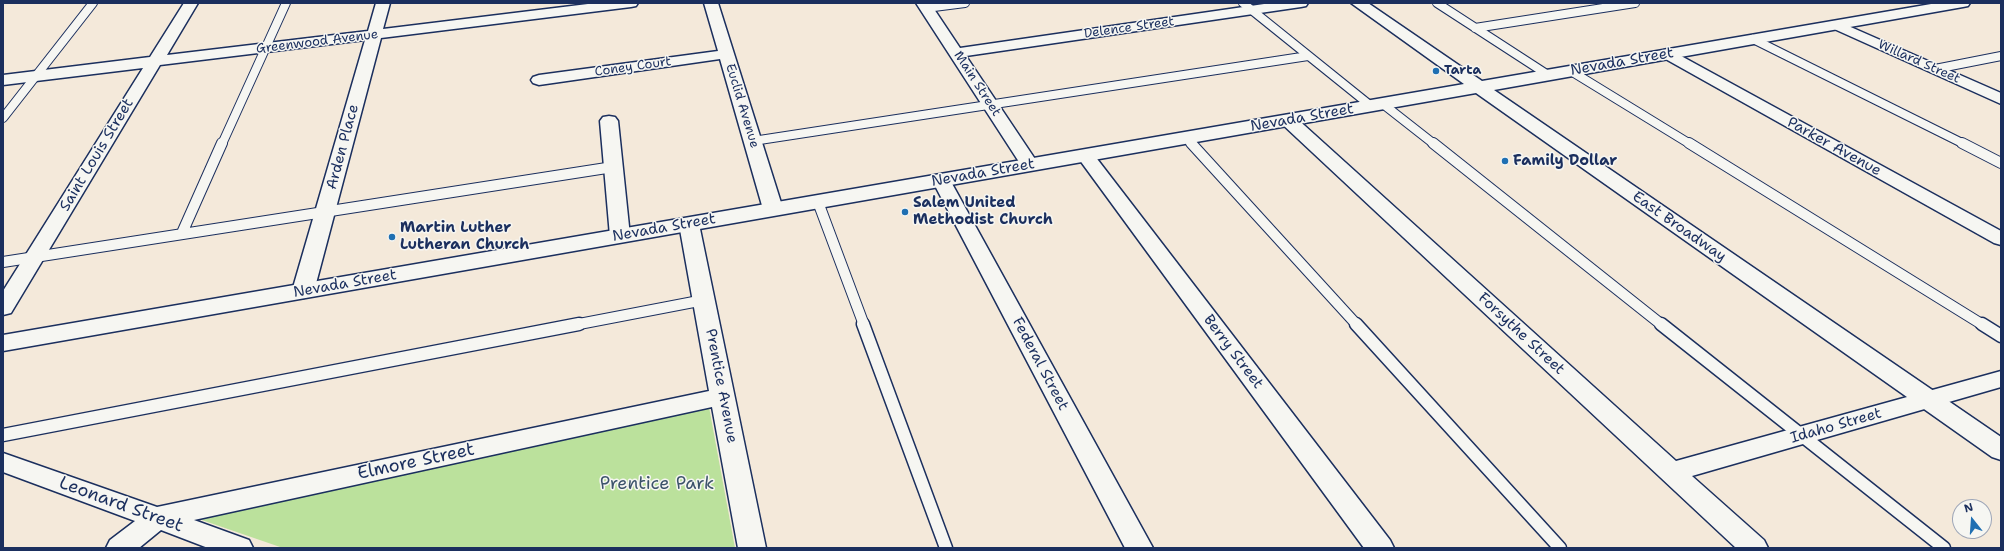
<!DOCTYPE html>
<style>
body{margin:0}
#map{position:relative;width:2004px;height:551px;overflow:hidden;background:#f4e9da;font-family:"Shantell Sans",sans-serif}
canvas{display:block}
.frame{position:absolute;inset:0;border:4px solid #1b2f5e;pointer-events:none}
.north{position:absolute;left:1952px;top:499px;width:40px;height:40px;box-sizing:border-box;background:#f6f6f2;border:1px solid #9ea6b7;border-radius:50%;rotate:343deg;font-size:11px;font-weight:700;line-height:16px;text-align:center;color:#1b2f5e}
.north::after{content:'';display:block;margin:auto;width:14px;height:18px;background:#1f6fb2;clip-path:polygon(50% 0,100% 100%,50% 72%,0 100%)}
</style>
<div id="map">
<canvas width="2004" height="551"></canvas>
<div class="frame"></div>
<div class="north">N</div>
</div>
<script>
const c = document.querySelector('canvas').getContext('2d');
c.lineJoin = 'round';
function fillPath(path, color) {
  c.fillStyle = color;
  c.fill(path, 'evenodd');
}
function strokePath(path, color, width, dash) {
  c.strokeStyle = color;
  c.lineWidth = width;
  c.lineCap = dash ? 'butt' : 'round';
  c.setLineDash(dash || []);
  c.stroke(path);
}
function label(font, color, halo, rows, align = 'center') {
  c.font = font + ' "Shantell Sans",sans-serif';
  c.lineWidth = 3;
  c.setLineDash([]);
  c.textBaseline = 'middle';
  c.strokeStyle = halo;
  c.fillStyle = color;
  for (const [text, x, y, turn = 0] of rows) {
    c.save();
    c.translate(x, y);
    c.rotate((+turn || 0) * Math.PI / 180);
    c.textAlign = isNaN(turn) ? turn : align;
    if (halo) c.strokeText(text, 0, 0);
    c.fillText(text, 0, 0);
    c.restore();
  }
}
fillPath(new Path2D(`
 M 709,407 L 735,548 L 283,548 L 196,518 Z`), '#bbe19c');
const serviceFar2 = new Path2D(`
 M 1243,3 L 1371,106
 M 1437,3 L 1548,75
 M 926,8 L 965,3
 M 1475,28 L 1635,3
 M 1753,39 L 1964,144
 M 1935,69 L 2001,56
 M 1571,71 L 1690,144
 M 1383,104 L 1434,144
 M 3,118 L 93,3
 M 1186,138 L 1192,144
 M 753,141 L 1308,56
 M 222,144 L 286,3`);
const serviceFar1 = new Path2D(`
 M 1191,143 L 1357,325
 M 1433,143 L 1662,325
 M 1689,143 L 1983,325
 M 1962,143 L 2001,163
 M 818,202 L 864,325
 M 182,233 L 222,143
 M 3,262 L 613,167
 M 574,325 L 704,300`);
const service = new Path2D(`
 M 863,324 L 946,548
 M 1356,324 L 1560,548
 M 1661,324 L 1944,548
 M 1982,324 L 2001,336
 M 3,435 L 579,324`);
const minor = new Path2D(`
 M 184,3 L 198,3 L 167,55 L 368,31 L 376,3 L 390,3 L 383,29 L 596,3 L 638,3 L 636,6 L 631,7 L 381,38 L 314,291 L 311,296 L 303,298 L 295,296 L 292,291 L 365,40 L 160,65 L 14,308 L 11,313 L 3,315 L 3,291 L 143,68 L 3,85 L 3,75 L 150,57 Z
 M 704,3 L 718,3 L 783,209 L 780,213 L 773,215 L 766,213 L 763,209 L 720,59 L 539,85 L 533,83 L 531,80 L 533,77 L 539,75 L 718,51 Z
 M 916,3 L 930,3 L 960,48 L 1271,3 L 1308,3 L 1306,6 L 1301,7 L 966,56 L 1039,165 L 1036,169 L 1030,170 L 1024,169 L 1021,165 Z
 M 1837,21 L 2001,93 L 2001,104 L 1832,28 L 1830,25 L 1832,22 Z
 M 1667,49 L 1672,51 L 2001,231 L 2001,245 L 1994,243 L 1662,57 L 1659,54 L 1662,51 Z
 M 1288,115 L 1294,116 L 1676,461 L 2001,371 L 2001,387 L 1692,476 L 1764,540 L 1768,548 L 1736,548 L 1282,124 L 1279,120 L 1282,116 Z
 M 609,116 L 615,117 L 618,121 L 630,236 L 627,240 L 620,242 L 613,240 L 610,236 L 600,121 L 603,117 Z
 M 1085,150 L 1091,151 L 1390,540 L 1394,548 L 1364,548 L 1079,159 L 1076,155 L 1079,151 Z
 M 941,174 L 948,176 L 950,180 L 1153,548 L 1125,548 L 932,180 L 934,176 Z
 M 689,218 L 696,220 L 699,224 L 766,548 L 738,548 L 712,407 L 194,520 L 249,540 L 253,548 L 208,548 L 161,530 L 139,548 L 106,548 L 110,540 L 135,521 L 3,472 L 3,453 L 157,507 L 709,391 L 679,224 L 682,220 Z`);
const tertiary = new Path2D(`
 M 1351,3 L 1368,3 L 1482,81 L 1937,3 L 1970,3 L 1968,6 L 1963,7 L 1494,90 L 2001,437 L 2001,460 L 1992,457 L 1476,93 L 3,351 L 3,335 L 1464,84 Z`);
strokePath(serviceFar2, '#1b2f5e', 10);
strokePath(serviceFar1, '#1b2f5e', 12);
strokePath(service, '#1b2f5e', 15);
strokePath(minor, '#1b2f5e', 3);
strokePath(tertiary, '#1b2f5e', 3);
strokePath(serviceFar2, '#f6f6f2', 8);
strokePath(serviceFar1, '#f6f6f2', 10);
strokePath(service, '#f6f6f2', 12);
fillPath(minor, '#f6f6f2');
fillPath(tertiary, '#f6f6f2');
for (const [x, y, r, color] of [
 [1436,71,4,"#1f6fb2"],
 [1505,161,4,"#1f6fb2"],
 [905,212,4,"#1f6fb2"],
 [392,237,4,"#1f6fb2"]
]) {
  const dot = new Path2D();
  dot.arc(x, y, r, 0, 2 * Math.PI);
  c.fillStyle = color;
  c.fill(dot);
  strokePath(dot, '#f6f6f2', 1.5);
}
label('13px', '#1b2f5e', '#f6f6f2', [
 ["Delence Street",1129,28,-8],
 ["Greenwood Avenue",317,42,-7],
 ["Willard Street",1919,62,24],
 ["Coney Court",633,67,-8],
 ["Main Street",977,84,57],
 ["Euclid Avenue",742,106,73]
]);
label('bold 13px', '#1b2f5e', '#f6f6f2', [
 ["Tarta",1444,71]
], 'left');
label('15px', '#1b2f5e', '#f6f6f2', [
 ["Nevada Street",1622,62,-10],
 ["Nevada Street",1302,118,-10],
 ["Arden Place",343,147,-75],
 ["Parker Avenue",1834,147,29],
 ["Saint Louis Street",97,155,-59],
 ["Nevada Street",983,173,-10],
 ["East Broadway",1679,227,35],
 ["Nevada Street",664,228,-10],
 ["Nevada Street",345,284,-10],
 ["Forsythe Street",1521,334,43],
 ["Berry Street",1233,352,53],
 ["Federal Street",1040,364,62],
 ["Prentice Avenue",721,386,79],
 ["Idaho Street",1836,426,-16]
]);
label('bold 15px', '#1b2f5e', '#f6f6f2', [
 ["Family Dollar",1513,161],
 ["Salem United",913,203],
 ["Methodist Church",913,220],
 ["Martin Luther",400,228],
 ["Lutheran Church",400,245]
], 'left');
label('18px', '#1b2f5e', '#f6f6f2', [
 ["Elmore Street",416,462,-12],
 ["Leonard Street",121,505,20]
]);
label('18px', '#3b536a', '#f6f6f2', [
 ["Prentice Park",657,484]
]);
</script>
